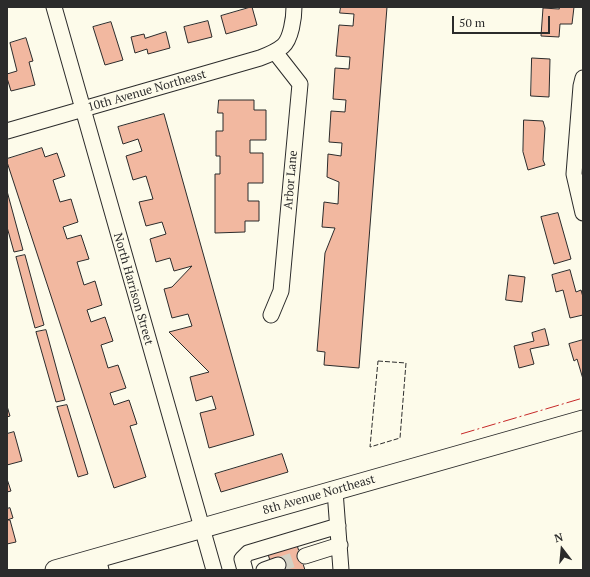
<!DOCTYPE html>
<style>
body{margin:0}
#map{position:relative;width:590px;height:577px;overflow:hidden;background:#fdfbea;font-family:"PT Serif",serif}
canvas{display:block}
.frame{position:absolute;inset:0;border:8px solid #2b2b2b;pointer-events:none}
.north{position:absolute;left:542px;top:529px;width:40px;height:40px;-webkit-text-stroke:3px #fdfbea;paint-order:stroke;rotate:344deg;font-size:11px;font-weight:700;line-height:16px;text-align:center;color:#2b2b2b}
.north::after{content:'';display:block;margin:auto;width:14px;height:18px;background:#2b2b2b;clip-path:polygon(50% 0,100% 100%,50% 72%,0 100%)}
.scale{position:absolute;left:452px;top:16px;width:98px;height:18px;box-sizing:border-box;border:2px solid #2b2b2b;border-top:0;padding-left:5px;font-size:12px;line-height:14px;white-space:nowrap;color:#2b2b2b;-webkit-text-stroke:3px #fdfbea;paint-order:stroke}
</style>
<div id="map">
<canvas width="590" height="577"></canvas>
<div class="frame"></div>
<div class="north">N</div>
<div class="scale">50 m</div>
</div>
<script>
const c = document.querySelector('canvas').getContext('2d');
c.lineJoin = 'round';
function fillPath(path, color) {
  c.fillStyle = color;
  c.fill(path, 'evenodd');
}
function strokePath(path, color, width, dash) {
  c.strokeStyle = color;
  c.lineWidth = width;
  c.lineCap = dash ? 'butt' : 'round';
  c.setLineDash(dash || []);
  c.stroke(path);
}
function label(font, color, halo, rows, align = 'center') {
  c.font = font + ' "PT Serif",serif';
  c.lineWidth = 3;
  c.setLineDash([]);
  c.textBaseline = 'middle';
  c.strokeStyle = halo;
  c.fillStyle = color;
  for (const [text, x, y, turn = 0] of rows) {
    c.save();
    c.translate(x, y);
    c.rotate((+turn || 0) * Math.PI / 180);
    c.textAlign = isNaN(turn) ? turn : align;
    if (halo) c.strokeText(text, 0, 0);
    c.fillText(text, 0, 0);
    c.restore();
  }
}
const building = new Path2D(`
 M 252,7 L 257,25 L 226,34 L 221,16 Z
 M 341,7 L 387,7 L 359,368 L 324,365 L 325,352 L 317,351 L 325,253 L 335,228 L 322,227 L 324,202 L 338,204 L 339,182 L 327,177 L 328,154 L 341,156 L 342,143 L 329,142 L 331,111 L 345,112 L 346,100 L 333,99 L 335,68 L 349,69 L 350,57 L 336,56 L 339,25 L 353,26 L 354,14 L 340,13 Z
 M 559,7 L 574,7 L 572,24 L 560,24 L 559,37 L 541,36 L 543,8 L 559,9 Z
 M 208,21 L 212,37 L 188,43 L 184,27 Z
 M 111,22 L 123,60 L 105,65 L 93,27 Z
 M 166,32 L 170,48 L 148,54 L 147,49 L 135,53 L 131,37 L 144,34 L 145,38 Z
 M 26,38 L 33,61 L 29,62 L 35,85 L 11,91 L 7,78 L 7,74 L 17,71 L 10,43 Z
 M 532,58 L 550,59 L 549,97 L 531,96 Z
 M 219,100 L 254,100 L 254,110 L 266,110 L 266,140 L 250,140 L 250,153 L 263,153 L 263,183 L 248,183 L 248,201 L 259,201 L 259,221 L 245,221 L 245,232 L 215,233 L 215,174 L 220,174 L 220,156 L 216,156 L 216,131 L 223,131 L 223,113 L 218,113 Z
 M 164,114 L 254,435 L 209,448 L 200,413 L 216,409 L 212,396 L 196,401 L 190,377 L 209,372 L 169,332 L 192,326 L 188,314 L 172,318 L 164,289 L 172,287 L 192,266 L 174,271 L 170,258 L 156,262 L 150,239 L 166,234 L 162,222 L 146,226 L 139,202 L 153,199 L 146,176 L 133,180 L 126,156 L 142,151 L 138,139 L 123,144 L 118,127 Z
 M 524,120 L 543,121 L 545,128 L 543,160 L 545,165 L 528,170 L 523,152 Z
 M 42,148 L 45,157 L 57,153 L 65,176 L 53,180 L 60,202 L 71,199 L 78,222 L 63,227 L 67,239 L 81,235 L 89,259 L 77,262 L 84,285 L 95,281 L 102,305 L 87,310 L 91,322 L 105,317 L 113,341 L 101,345 L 108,368 L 118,365 L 126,388 L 110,393 L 114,405 L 129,400 L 137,424 L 130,426 L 146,477 L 114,488 L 7,162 L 7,159 Z
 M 7,191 L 23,250 L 14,252 L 7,227 Z
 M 558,213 L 571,259 L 554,264 L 541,217 Z
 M 25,255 L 44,325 L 35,328 L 16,257 Z
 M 570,270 L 576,292 L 581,290 L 583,297 L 583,315 L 570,318 L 563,290 L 556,292 L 552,275 Z
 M 509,275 L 525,277 L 522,302 L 506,300 Z
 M 545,329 L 549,345 L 530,349 L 534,364 L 519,368 L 514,346 L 534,341 L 532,333 Z
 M 46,330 L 65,400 L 56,402 L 36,332 Z
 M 583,340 L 583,379 L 577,359 L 574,361 L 569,344 Z
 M 67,405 L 88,474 L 78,477 L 57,407 Z
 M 7,406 L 10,416 L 7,417 Z
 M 14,432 L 22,461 L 7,465 L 7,434 Z
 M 282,454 L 288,472 L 221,492 L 215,474 Z
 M 7,479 L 11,491 L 7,492 Z
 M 10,508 L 13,518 L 7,520 L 7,509 Z
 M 7,520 L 10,520 L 16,542 L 7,544 Z
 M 296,542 L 305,570 L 273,570 L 267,551 Z`);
fillPath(building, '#f2b8a0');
strokePath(building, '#2b2b2b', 1);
strokePath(new Path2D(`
 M 278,565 L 305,556`), '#d3d1c4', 15, [15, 8]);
const minor = new Path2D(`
 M 54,7 L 214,570
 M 583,78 L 581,86 L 574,174 L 583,213
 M 7,131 L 260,58 C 268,55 276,52 283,46 C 291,39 294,18 294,7
 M 271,315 L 281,291 L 300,84 L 275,52
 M 335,491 L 341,570
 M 305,556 L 340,545
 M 98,558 L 101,570
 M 245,570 L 242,559 L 248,553 L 338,526
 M 264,570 L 278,565`);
const major = new Path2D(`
 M 55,570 L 583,420`);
strokePath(minor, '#2b2b2b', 17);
strokePath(major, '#2b2b2b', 21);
strokePath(minor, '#fdfbea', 15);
strokePath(major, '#fdfbea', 19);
strokePath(new Path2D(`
 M 378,361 L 406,363 L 400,438 L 370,447 Z`), '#2b2b2b', 1, [5, 2]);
strokePath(new Path2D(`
 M 461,434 L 583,398`), '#c62828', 1, [14, 3, 2, 3]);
label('12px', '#2b2b2b', '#fdfbea', [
 ["10th Avenue Northeast",147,91,-16],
 ["Arbor Lane",291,180,-85],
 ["North Harrison Street",133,289,74],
 ["8th Avenue Northeast",319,495,-16]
]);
</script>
